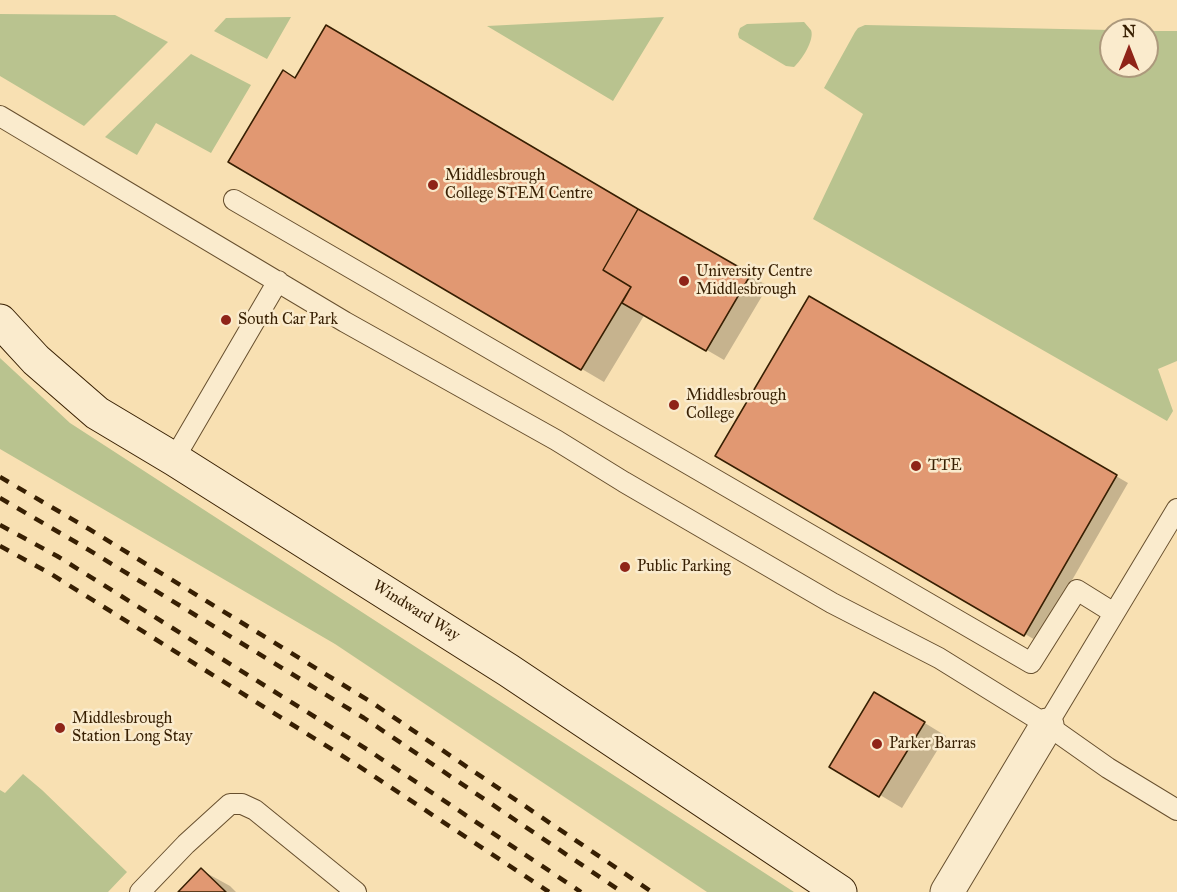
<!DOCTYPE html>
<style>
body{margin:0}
#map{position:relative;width:1177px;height:892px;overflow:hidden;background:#f8e0b2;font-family:"IM FELL Great Primer",serif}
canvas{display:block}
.north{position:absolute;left:1099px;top:18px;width:60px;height:60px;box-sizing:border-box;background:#faebcd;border:2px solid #ac997c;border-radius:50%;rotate:0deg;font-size:16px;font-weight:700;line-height:24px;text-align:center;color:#371f02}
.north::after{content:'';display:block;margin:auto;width:21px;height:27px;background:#8f2418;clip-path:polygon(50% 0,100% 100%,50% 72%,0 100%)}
</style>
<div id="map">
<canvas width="1177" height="892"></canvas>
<div class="north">N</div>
</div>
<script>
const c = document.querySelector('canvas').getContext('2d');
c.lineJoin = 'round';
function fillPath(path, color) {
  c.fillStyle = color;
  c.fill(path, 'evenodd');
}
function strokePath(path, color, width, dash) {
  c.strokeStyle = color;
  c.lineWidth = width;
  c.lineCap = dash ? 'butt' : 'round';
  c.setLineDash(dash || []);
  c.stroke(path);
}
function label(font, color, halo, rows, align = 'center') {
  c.font = font + ' "IM FELL Great Primer",serif';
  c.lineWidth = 5;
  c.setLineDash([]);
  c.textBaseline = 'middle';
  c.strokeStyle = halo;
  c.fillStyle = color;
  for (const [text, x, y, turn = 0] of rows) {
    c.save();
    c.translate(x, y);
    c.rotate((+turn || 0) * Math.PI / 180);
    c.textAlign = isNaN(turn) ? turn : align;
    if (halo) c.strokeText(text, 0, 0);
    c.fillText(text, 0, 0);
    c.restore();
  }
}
fillPath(new Path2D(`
 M 0,14 L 115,15 L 168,42 L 84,126 L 0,76 Z
 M 291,17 L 267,59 L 214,31 L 226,18 Z
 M 664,17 L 613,101 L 487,26 Z
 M 804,22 C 805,23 810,29 811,30 C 815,40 801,61 794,67 L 786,66 L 739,38 L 738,34 L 740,28 L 747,24 Z
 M 865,25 L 1111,30 L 1111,66 L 1147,66 L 1147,31 L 1177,31 L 1177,361 L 1158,369 L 1173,411 L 1167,421 L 813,219 L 863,114 L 824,88 L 855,32 L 858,28 Z
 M 191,54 L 251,85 L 211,153 L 156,123 L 137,155 L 105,137 Z
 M 0,358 L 70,423 L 794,892 L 707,892 L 335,644 L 0,449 Z
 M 23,774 L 42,790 L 127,872 L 108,892 L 0,892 L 0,790 L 5,793 Z`), '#b9c38f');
fillPath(new Path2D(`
 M 327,27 L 768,286 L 724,360 L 645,314 L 604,382 L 230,162 L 296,80 Z
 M 809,298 L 1128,483 L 1037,641 L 717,455 Z
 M 897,706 L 946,736 L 902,808 L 831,766 Z
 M 201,870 L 230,886 L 236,892 L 180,892 Z`), '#0003');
const building = new Path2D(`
 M 326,25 L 638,209 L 603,270 L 631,287 L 581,370 L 228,162 L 283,70 L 295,78 Z
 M 638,209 L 751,274 L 706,351 L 622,303 L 631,287 L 603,270 Z
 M 809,296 L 1117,475 L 1024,636 L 715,456 Z
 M 874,692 L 925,722 L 879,797 L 829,767 Z
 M 201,868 L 226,892 L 178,892 Z`);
fillPath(building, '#e19872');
strokePath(building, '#371f02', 1.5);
const lane = new Path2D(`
 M 0,116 L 345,322 L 556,440 L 624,482 L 832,603 L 939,658 L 1047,725 L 1108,768 L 1177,810
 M 234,200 L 1031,663 L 1077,590 L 1114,613
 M 174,459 L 278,281
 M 1047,725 L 1177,509
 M 140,892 L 186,844 L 230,804 L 242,804 L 255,810 L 356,892`);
const street = new Path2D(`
 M 947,892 L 1047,725`);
const secondary = new Path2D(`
 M 0,321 L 36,360 L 97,413 L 174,459 L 508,670 L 840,892`);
strokePath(lane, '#674f2e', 22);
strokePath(street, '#674f2e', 35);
strokePath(secondary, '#371f02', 35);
strokePath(lane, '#faebcd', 20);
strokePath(street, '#faebcd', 33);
strokePath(secondary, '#faebcd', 33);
strokePath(new Path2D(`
 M 0,477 L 89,529 L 371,702 L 652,892
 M 0,498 L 79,544 L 364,718 L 622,892
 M 0,525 L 57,556 L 368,750 L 581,892
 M 0,546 L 51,574 L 357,765 L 549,892`), '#371f02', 4.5, [10, 10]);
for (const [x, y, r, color] of [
 [433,185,6,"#8f2418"],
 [684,281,6,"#8f2418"],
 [226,320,6,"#8f2418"],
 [674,405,6,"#8f2418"],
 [916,466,6,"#8f2418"],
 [625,567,6,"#8f2418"],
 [60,728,6,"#8f2418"],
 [877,744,6,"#8f2418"]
]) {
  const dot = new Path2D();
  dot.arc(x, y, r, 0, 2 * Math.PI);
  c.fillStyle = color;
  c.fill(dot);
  strokePath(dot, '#faebcd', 2);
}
label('16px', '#371f02', '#faebcd', [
 ["Middlesbrough",445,176],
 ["College STEM Centre",445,194],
 ["University Centre",696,272],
 ["Middlesbrough",696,290],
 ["South Car Park",238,320],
 ["Middlesbrough",686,396],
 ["College",686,414],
 ["TTE",928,466],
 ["Public Parking",637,567],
 ["Middlesbrough",72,719],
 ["Station Long Stay",72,737],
 ["Parker Barras",889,744]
], 'left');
label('16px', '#371f02', '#faebcd', [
 ["Windward Way",416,611,32]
]);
</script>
